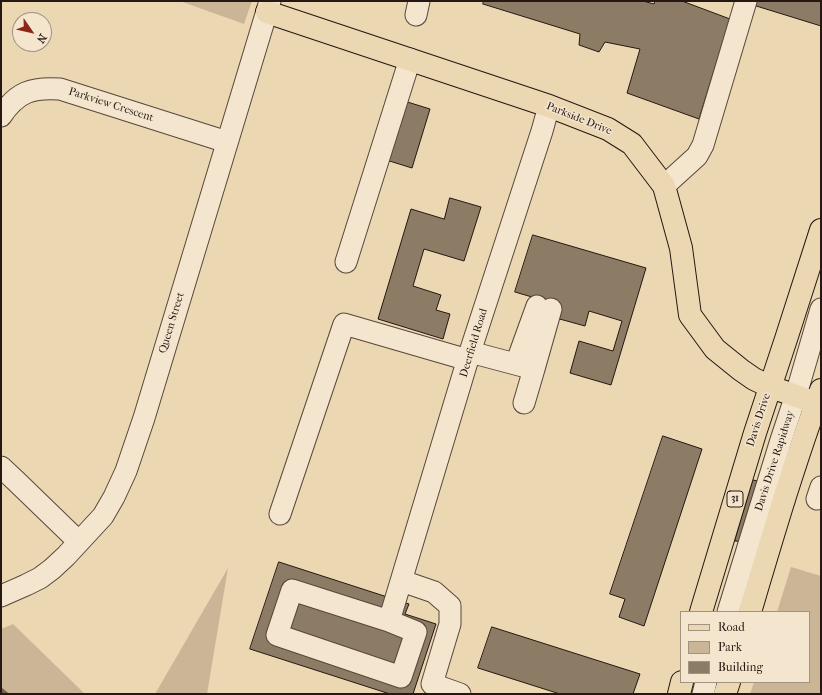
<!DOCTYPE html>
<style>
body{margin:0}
#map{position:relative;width:822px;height:695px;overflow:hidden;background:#ecd7b3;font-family:"IM FELL French Canon",serif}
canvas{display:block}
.frame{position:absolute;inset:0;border:2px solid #251711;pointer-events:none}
.legend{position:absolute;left:680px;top:611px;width:130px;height:72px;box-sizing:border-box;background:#f3e5ce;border:1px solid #a19382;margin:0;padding:5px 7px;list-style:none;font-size:12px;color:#251711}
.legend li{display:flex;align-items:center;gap:8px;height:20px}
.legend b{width:20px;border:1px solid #a19382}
.north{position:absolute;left:12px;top:12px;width:40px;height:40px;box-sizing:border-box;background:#f3e5ce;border:1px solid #a19382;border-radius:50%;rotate:124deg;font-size:11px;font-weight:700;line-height:16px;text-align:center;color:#251711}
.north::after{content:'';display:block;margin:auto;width:14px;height:18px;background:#8f2418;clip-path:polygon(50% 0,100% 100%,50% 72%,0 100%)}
</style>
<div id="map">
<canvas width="822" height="695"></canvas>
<div class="frame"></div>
<ul class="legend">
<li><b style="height:5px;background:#ecd7b3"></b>Road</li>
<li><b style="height:11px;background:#cab697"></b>Park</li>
<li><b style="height:11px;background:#8c7b65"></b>Building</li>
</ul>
<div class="north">N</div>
</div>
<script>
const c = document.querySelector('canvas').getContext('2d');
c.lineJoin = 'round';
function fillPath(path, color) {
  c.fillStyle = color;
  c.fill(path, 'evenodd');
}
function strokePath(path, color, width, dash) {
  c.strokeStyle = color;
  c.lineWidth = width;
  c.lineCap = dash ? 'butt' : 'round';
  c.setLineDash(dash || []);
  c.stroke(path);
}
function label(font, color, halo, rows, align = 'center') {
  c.font = font + ' "IM FELL French Canon",serif';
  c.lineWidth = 3;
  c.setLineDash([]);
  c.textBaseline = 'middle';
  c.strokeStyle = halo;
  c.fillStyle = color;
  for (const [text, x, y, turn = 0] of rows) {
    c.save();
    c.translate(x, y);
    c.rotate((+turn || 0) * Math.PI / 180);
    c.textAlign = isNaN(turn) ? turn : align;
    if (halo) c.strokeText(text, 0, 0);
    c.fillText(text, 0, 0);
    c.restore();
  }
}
fillPath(new Path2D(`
 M 180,1 L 252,1 L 244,24 Z
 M 791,567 L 821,576 L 821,694 L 750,694 L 754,682 L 809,682 L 809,612 L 777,612 Z
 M 228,568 L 207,694 L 155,694 Z
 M 13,624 L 85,694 L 1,694 L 1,629 Z`), '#cab697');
strokePath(new Path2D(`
 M 1,690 L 6,694`), '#746351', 4.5);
const building = new Path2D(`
 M 484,1 L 643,1 L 654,4 L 655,1 L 682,1 L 730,19 L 699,119 L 627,93 L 640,49 L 605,42 L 599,52 L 579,45 L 580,34 L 483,4 Z
 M 754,1 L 821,1 L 821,26 L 753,5 Z
 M 401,100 L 430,109 L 412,168 L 383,159 Z
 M 450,198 L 481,207 L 464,261 L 424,249 L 413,286 L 441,295 L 436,310 L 450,314 L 443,339 L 378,319 L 411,209 L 444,219 Z
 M 533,235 L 646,268 L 611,385 L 570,373 L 579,341 L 613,351 L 622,321 L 589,311 L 585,326 L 556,318 L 559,305 L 515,292 Z
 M 663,436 L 702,449 L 644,626 L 619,617 L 625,599 L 610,594 Z
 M 753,480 L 763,482 L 746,542 L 735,541 Z
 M 279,562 L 409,604 L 405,614 L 436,624 L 413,694 L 390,694 L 250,649 Z
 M 492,627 L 640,674 L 633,694 L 560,694 L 478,668 Z`);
fillPath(building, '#8c7b65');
strokePath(building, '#251711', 1);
const minor = new Path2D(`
 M 416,15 L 419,1
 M 1,116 C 17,92 32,87 60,89 L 227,142
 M 664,186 L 697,156 L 703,145 L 746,1
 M 346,262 L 410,59
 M 470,352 L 534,369 L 524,403
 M 516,364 L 537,306
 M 534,369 L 551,309
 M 1,467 L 16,481 L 79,542
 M 817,499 L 821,487
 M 280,514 L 344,324 L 468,360
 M 402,581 L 434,592 L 450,606 L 450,624 L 432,684 L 460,694
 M 292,590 L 389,621 L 416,632 L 401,677 L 277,635 Z
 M 1,596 L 26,585 L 40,578 L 52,569 L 66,556 L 103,516 L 114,497 L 126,471 L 144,418 L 270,1
 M 728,612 L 781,440 L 796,395 L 821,309
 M 389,621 L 470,352 L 542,131 L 549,106
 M 703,694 L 706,682`);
const major = new Path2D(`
 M 267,12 L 549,106 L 608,129 L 632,144 L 664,186 L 681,248 L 690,315 L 715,349 L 741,370 L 754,379 L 771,387 L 816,403
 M 701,612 L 755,433 L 787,336 L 821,230
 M 750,612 C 772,538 794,463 821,390
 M 679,694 L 682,682
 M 725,694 L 729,682`);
strokePath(minor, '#57473a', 23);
strokePath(major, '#251711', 24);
strokePath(minor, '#f3e5ce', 21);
strokePath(major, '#ecd7b3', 22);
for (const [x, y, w] of [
 [735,499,16]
]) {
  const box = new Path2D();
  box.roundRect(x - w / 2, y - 8, w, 16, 3);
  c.fillStyle = '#f3e5ce';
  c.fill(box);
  strokePath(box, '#251711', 1);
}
label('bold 10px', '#251711', null, [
 ["31",735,499]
]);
label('11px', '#251711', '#f3e5ce', [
 ["Parkview Crescent",111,105,18],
 ["Parkside Drive",579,119,22],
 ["Queen Street",172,323,-73],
 ["Deerfield Road",474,343,-73],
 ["Davis Drive",759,420,-72],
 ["Davis Drive Rapidway",775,461,-72]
]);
</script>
